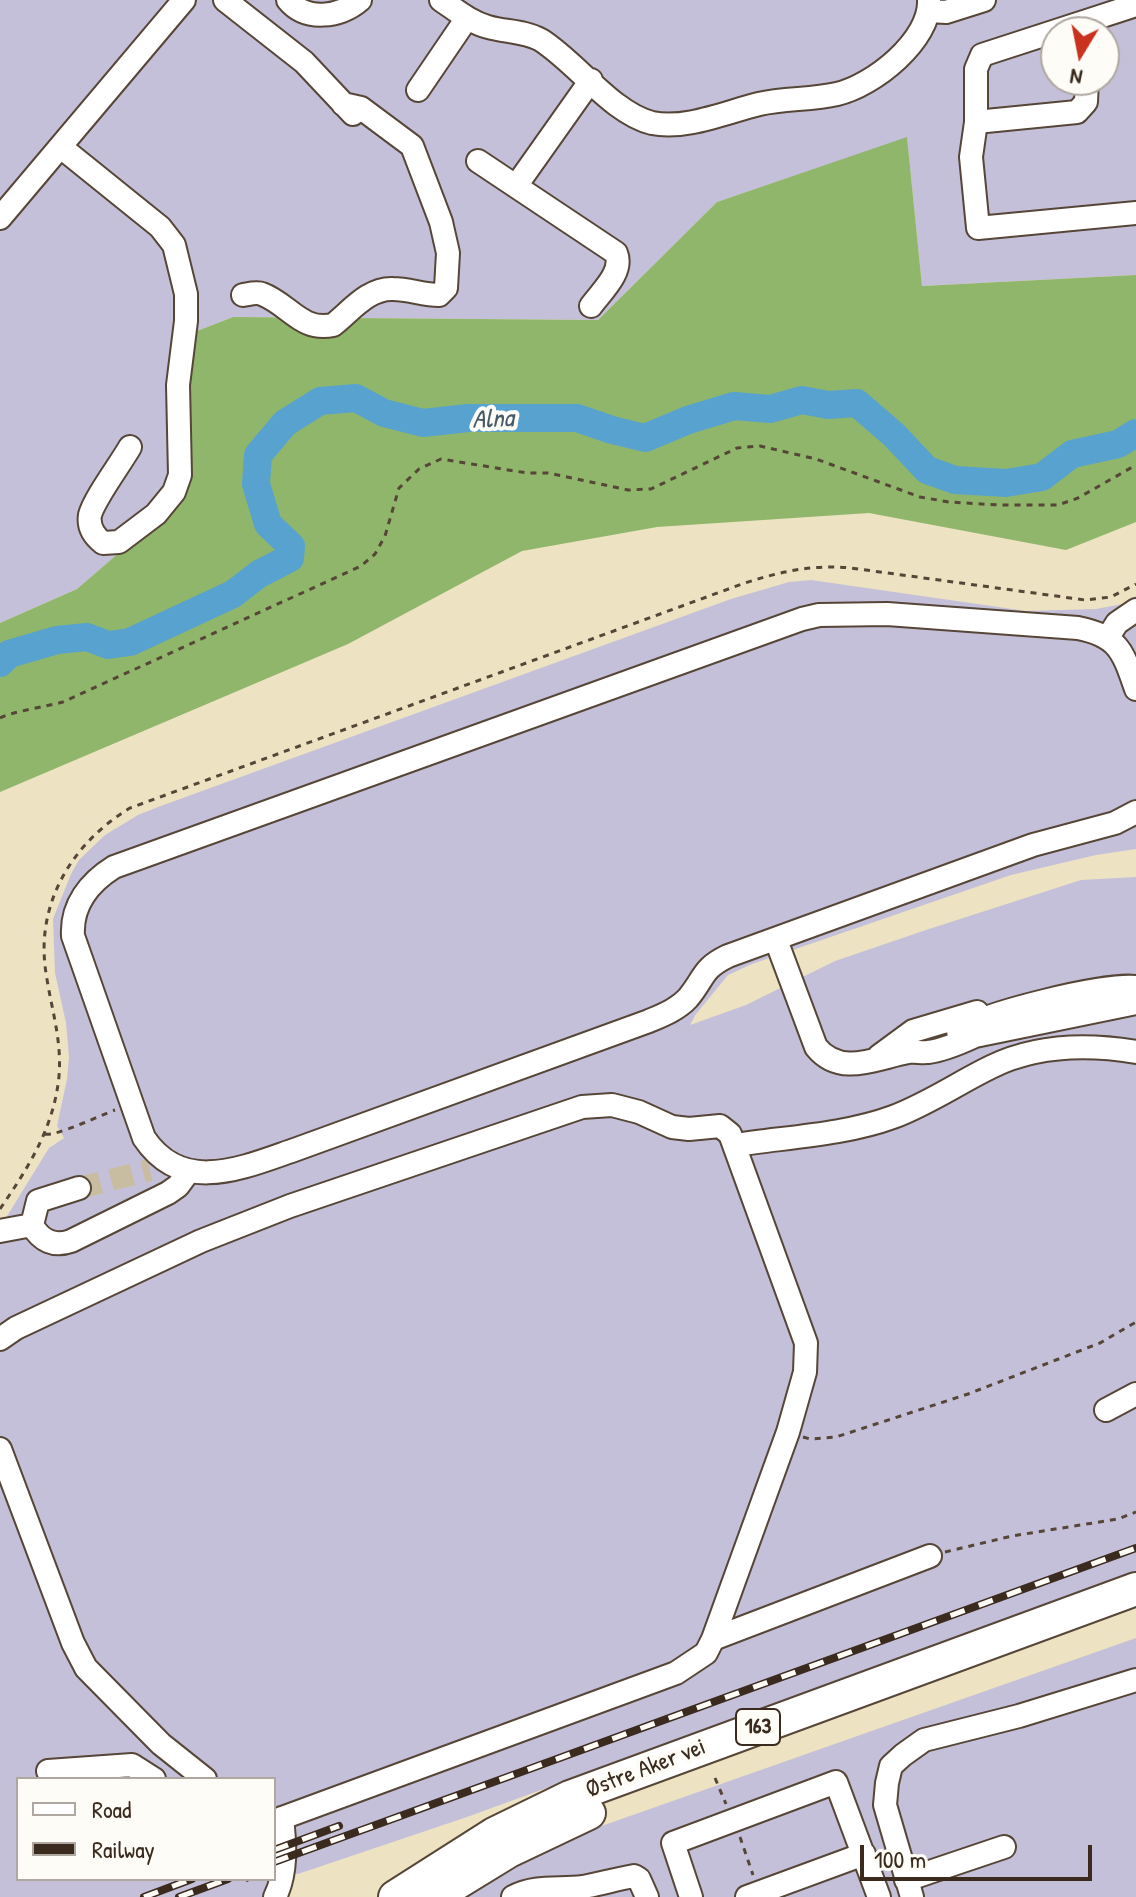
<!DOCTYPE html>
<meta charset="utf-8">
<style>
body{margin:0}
#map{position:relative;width:1136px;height:1897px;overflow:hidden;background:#ede2c2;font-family:"Patrick Hand",sans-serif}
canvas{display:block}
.legend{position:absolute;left:16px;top:1777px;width:260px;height:104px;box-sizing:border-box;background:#fdfcf7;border:2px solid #afa8a0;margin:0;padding:10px 14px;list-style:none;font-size:24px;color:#3b2a1e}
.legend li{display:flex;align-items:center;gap:16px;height:40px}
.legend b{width:40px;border:2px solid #afa8a0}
.north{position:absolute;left:1040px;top:16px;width:80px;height:80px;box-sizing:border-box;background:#fdfcf7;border:2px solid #afa8a0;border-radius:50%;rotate:190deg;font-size:22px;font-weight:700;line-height:32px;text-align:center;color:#3b2a1e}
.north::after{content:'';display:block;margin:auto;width:28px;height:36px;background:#c8321e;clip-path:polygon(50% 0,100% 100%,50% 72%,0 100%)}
.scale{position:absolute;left:860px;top:1845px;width:232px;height:36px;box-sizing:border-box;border:4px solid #3b2a1e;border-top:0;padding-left:10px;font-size:24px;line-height:28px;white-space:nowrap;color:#3b2a1e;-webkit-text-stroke:6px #fdfcf7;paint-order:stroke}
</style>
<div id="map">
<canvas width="1136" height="1897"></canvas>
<ul class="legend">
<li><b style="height:10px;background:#fff"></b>Road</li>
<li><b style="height:10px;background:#3b2a1e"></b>Railway</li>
</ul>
<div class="north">N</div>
<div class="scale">100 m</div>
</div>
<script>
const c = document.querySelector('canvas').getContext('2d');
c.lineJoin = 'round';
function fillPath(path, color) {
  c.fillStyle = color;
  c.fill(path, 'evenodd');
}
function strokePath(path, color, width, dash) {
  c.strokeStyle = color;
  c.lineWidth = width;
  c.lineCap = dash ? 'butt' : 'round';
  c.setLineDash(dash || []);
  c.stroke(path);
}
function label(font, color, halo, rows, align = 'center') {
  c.font = font + ' "Patrick Hand",sans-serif';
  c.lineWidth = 8;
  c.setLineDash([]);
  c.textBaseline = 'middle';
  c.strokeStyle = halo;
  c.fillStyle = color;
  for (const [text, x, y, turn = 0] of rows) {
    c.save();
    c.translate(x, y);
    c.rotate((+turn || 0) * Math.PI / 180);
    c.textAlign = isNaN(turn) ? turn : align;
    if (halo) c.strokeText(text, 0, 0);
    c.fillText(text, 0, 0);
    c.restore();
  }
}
fillPath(new Path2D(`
 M 0,0 L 1136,0 L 1136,275 L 922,286 L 907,138 L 717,202 L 598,320 L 233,317 L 179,338 L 186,496 L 77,589 L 0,623 ZM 1056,32 L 1104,32 L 1104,80 L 1056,80 Z
 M 811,580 L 1026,611 L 1096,609 L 1123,604 L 1136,596 L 1136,849 L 1096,855 L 1011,875 L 752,964 L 728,975 L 696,1014 L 690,1025 L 746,1005 L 835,961 L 926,930 L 1081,880 L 1136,877 L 1136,1573 L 467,1817 L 298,1874 L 277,1871 L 275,1880 L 262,1897 L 0,1897 L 0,1242 L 4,1240 L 4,1221 L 49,1148 L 64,1138 L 57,1126 L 67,1079 L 69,1057 L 66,1023 L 55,973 L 53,919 L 71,874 L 79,860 L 105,835 L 138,815 L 158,807 L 731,599 L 789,582 ZM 18,1779 L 274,1779 L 274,1879 L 18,1879 Z
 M 1136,1638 L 1136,1897 L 466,1897 L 532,1856 L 593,1829 Z`), '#c5c0da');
fillPath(new Path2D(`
 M 907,137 L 922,286 L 1136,275 L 1136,522 L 1066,550 L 869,513 L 657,527 L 522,551 L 348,644 L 0,792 L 0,623 L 77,589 L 186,495 L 179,338 L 233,317 L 598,320 L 717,202 Z`), '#90b66b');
strokePath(new Path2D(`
 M 0,663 L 9,654 L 57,640 L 87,637 L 108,645 L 130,642 L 233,594 L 259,574 L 290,558 L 291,546 L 268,524 L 256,484 L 258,455 L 285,423 L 320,401 L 356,398 L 384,413 L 423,423 L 468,418 L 577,418 L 612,430 L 645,438 L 688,420 L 734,406 L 770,409 L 802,400 L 828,405 L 857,403 L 894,435 L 927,470 L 955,480 L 1006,483 L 1042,477 L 1072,454 L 1118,444 L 1136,433`), '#58a2d0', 28);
strokePath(new Path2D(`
 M 79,1188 L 150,1170`), '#c9bda1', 22, [22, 11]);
const minor = new Path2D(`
 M 225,0 L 304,62 L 353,114
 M 288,0 C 306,22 340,17 360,0
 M 441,0 C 456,10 470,22 488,27 C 505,32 525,31 541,40 C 577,63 612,113 652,123 C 686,130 726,112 759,104 C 785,98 811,100 837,94 C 873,86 931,40 929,0
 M 1136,5 L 982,55 L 976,69 L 976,122 L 971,157 L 978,228 L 1136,213
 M 929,11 L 946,12 L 984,0
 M 418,90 L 467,18
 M 976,122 L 1077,112 L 1086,102 L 1087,80
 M 62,148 L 160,227 L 174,245 L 186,294 L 186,321 L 178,385 L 180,475 L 174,492 L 156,514 L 119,542 L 103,543 C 94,536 88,527 90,515 C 94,499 121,463 130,447
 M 478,161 L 616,253 C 624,272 601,292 591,306
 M 516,186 L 591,80
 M 0,218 L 184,0
 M 243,295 C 249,294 257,292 262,294 C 289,304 301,332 333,325 C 351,311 368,288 393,289 C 409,289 423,295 439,295 L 446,288 L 448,253 L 441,222 L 412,146 L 361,108 L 343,104
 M 1108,637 L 1117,623 L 1136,610
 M 1136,689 C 1123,652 1119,636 1078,628 L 887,614 L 819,615 L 802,619 L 114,867 C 90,882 71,905 73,936 L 144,1138 C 183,1196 244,1167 297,1149 L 649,1021 C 663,1015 678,1009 688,998 C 705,978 701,969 728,956 L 1033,845 L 1115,823 L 1136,812
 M 776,940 L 816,1047 C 841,1078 878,1057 909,1052 C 915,1051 922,1053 928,1052 C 944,1050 960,1043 975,1036
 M 958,1031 C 983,1013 1106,983 1136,987
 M 960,1037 L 975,1036 L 1136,1003
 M 879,1056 L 913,1031 L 977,1012
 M 735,1145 C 787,1137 844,1135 893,1117 C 928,1104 958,1083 991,1067 C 1036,1045 1088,1044 1136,1052
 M 79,1188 L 38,1201 L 32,1225 C 41,1241 54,1247 71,1241 L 168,1193 L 178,1186 L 189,1171
 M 0,1231 L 32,1225
 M 0,1339 L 16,1328 L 201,1241 L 290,1206 L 582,1107 L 612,1105 L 639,1112 L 672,1127 L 689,1129 L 720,1126 L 730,1134 L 806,1343 L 805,1372 L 788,1432 L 713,1639 L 706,1653 L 676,1673 L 274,1821
 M 1106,1410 L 1136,1394
 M 0,1449 L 73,1643 L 86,1668 L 161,1744 L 205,1779
 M 713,1639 L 930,1556
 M 51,1779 L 48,1771 L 132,1765 L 154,1779
 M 906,1880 L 1004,1847
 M 275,1897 C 287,1873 285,1844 282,1818
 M 513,1897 C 535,1885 558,1890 583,1887 C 600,1884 617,1879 634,1876 L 639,1879 L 647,1897
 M 691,1897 L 673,1843 L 836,1782 L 879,1897
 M 747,1897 L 864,1854
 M 912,1897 L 885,1805 L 887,1783 L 891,1766 L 903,1755 L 924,1740 L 1019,1716 L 1136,1680`);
const highway = new Path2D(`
 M 395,1897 L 494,1834 L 570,1797 L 1136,1589
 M 434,1897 L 509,1851 L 589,1813`);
strokePath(minor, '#564637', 26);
strokePath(highway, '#564637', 36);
strokePath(new Path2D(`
 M 0,718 C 11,712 48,706 63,702 L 361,566 L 375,554 L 385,536 L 399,488 L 419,469 L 441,459 L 527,473 L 548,473 L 628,490 L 651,489 L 737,448 L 760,446 L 816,459 L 920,497 L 949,502 L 999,505 L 1058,505 L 1078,498 L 1136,465
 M 45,1134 C 55,1137 101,1115 115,1110
 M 0,1209 C 28,1168 54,1128 59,1076 C 62,1039 51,1008 46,973 C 35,904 72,843 130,808 L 742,584 C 778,572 813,564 851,568 L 1085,600 L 1111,597 L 1136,584
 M 803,1437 L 810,1439 L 836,1437 L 968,1394 L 1100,1343 L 1136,1322
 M 945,1552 L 1012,1536 L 1118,1519 L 1136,1512
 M 715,1778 L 726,1804
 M 740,1837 L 753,1875
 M 246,1881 L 250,1879`), '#564637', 3, [6, 6]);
strokePath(minor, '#fff', 22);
strokePath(highway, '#fff', 32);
const rail = new Path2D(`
 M 274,1850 L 339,1826
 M 274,1862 L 1136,1548
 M 144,1897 L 192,1879
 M 179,1897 L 228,1879`);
strokePath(rail, '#3b2a1e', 8);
strokePath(rail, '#fdfcf7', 5, [15]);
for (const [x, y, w] of [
 [758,1727,44]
]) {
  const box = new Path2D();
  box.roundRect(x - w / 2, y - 18, w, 36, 6);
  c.fillStyle = '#fdfcf7';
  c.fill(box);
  strokePath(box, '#3b2a1e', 2);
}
label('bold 22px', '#3b2a1e', null, [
 ["163",758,1727]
]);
label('24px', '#3b2a1e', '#fdfcf7', [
 ["Østre Aker vei",646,1769,-21]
]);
label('italic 26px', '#475a65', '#fdfcf7', [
 ["Alna",493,420,-2]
]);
</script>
